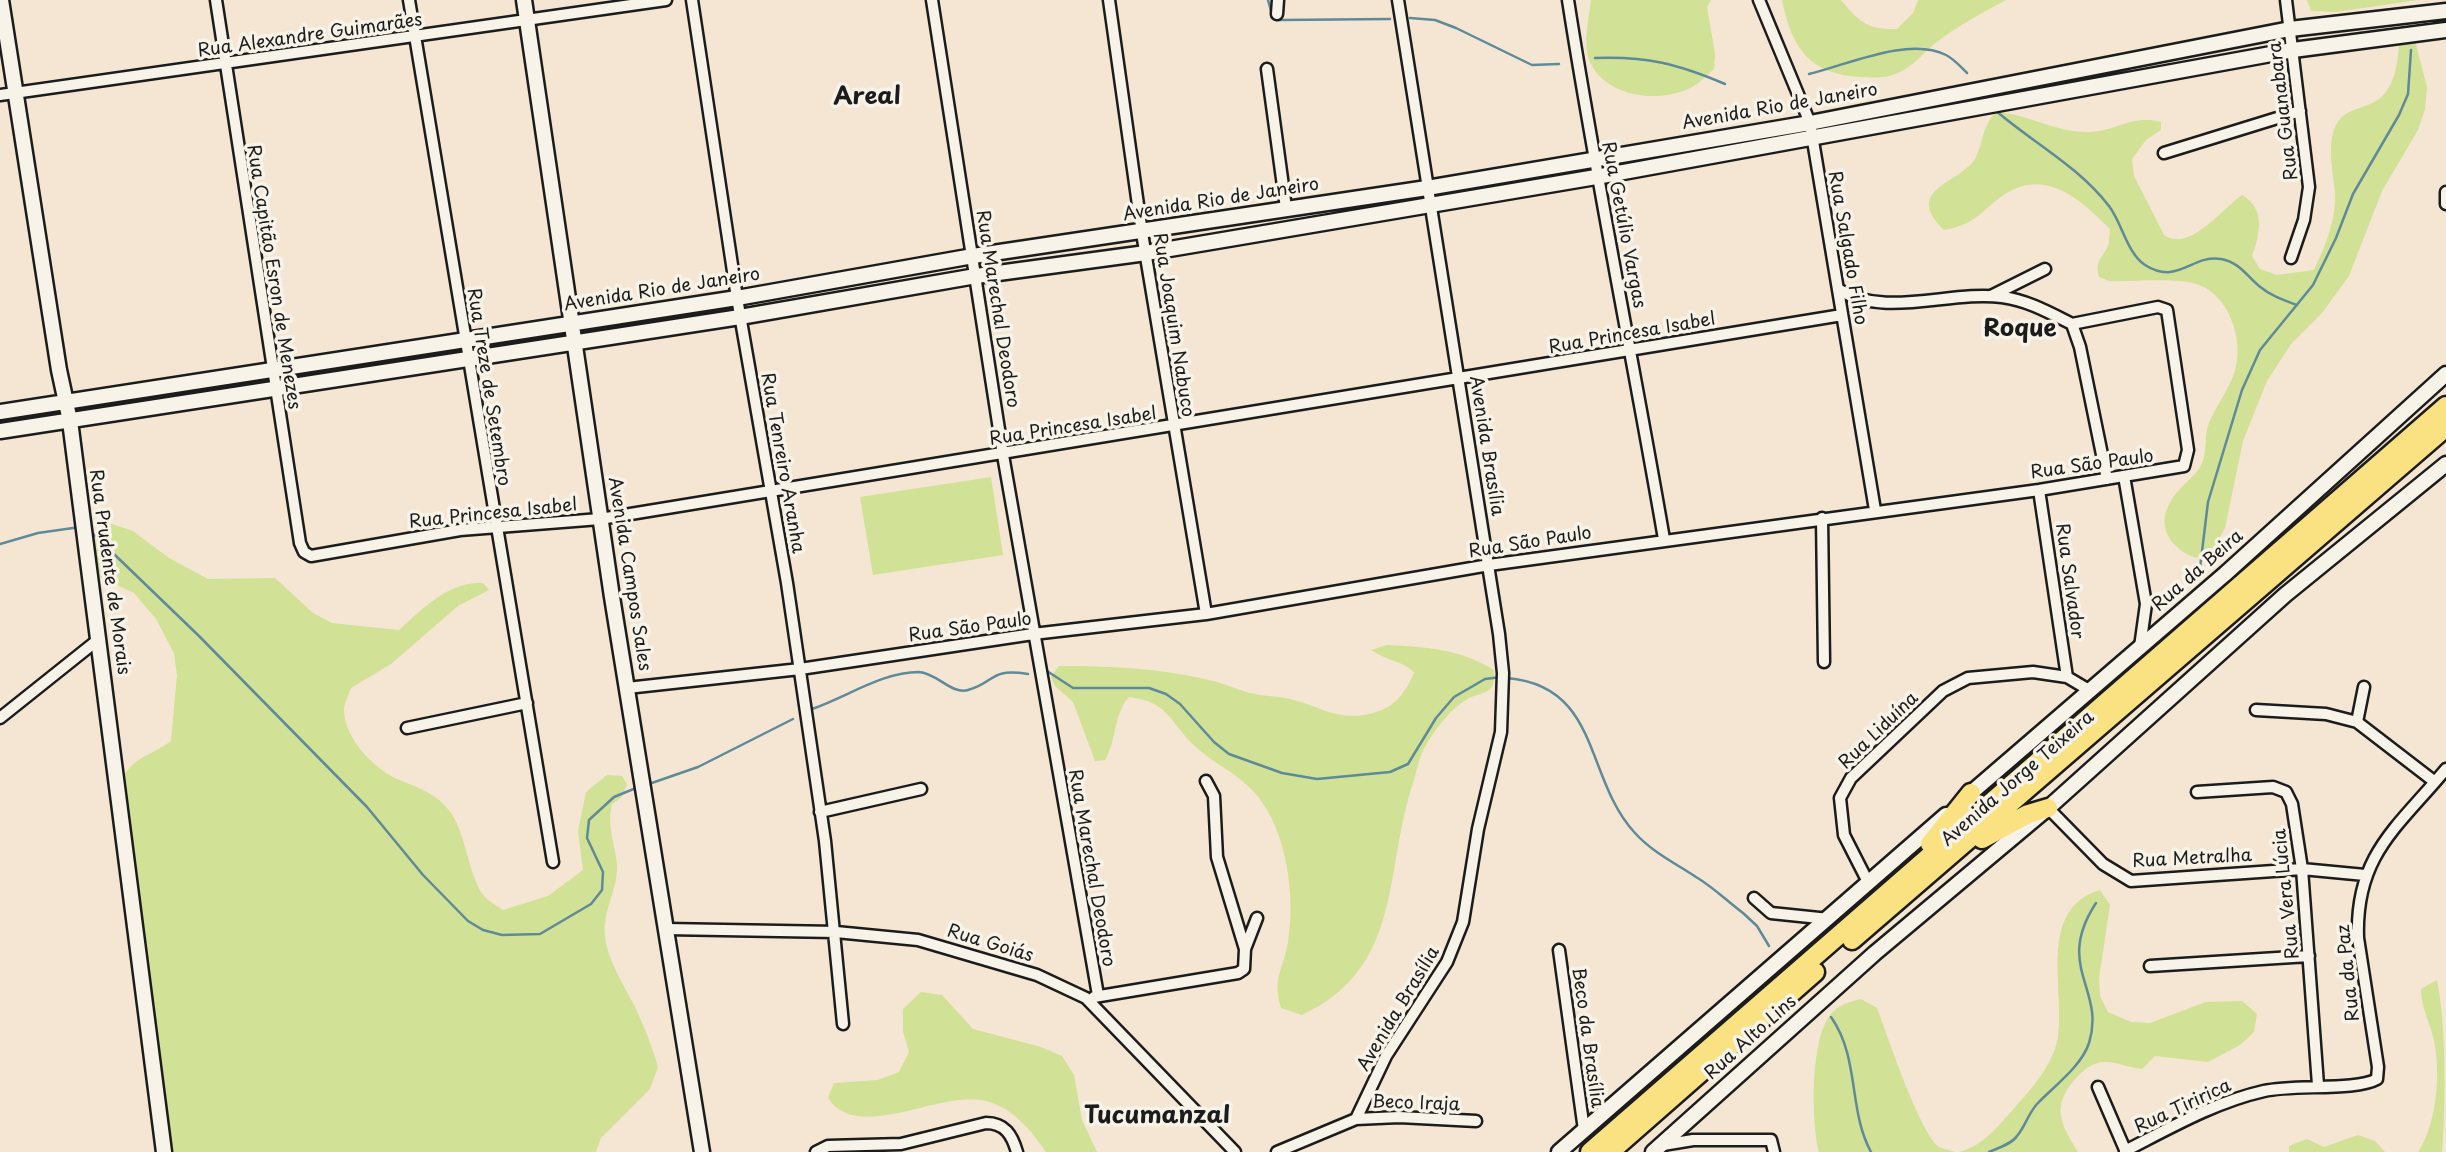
<!DOCTYPE html>
<meta charset="utf-8">
<style>
body{margin:0}
canvas{display:block;background:#f4e6d2}
</style>
<canvas width="2446" height="1152"></canvas>
<script>
const c = document.querySelector('canvas').getContext('2d');
c.lineJoin = 'round';
function fillPath(path, color) {
  c.fillStyle = color;
  c.fill(path, 'evenodd');
}
function strokePath(path, color, width, dash) {
  c.strokeStyle = color;
  c.lineWidth = width;
  c.lineCap = dash ? 'butt' : 'round';
  c.setLineDash(dash || []);
  c.stroke(path);
}
function label(font, color, halo, rows, align = 'center') {
  c.font = font + ' "Playpen Sans",sans-serif';
  c.lineWidth = 7;
  c.setLineDash([]);
  c.textBaseline = 'middle';
  c.strokeStyle = halo;
  c.fillStyle = color;
  for (const [text, x, y, turn = 0] of rows) {
    c.save();
    c.translate(x, y);
    c.rotate((+turn || 0) * Math.PI / 180);
    c.textAlign = isNaN(turn) ? turn : align;
    if (halo) c.strokeText(text, 0, 0);
    c.fillText(text, 0, 0);
    c.restore();
  }
}
fillPath(new Path2D(`
 M 1591,0 L 1711,0 L 1707,7 L 1715,54 L 1714,69 C 1705,78 1695,87 1683,91 C 1650,103 1603,94 1589,60 C 1583,43 1589,17 1591,0 Z
 M 1782,0 L 1841,0 C 1859,22 1868,30 1897,29 L 1913,13 L 1918,0 L 2006,0 C 1982,13 1959,25 1937,42 C 1926,50 1916,63 1904,70 C 1890,78 1878,78 1862,77 C 1810,75 1792,49 1782,0 Z
 M 2307,0 L 2418,0 L 2336,12 L 2311,11 Z
 M 2407,41 L 2415,41 L 2427,87 L 2425,109 L 2418,130 L 2382,191 L 2349,276 L 2322,313 L 2291,344 L 2267,381 L 2243,441 L 2225,528 L 2215,547 L 2196,558 C 2171,549 2155,527 2171,501 C 2178,488 2191,480 2199,469 C 2209,454 2203,437 2209,423 C 2216,405 2230,389 2235,370 C 2244,340 2229,296 2199,285 C 2177,277 2134,282 2109,281 L 2099,277 C 2095,262 2101,259 2107,248 C 2110,243 2109,234 2110,229 C 2079,198 2042,164 1998,199 C 1977,216 1972,225 1944,230 C 1901,188 1963,183 1976,157 C 1983,142 1983,125 1996,112 C 2028,114 2054,132 2087,132 C 2116,132 2131,114 2161,122 L 2161,130 L 2146,140 L 2132,159 L 2134,176 L 2164,235 C 2189,253 2222,209 2242,195 C 2266,209 2260,234 2252,256 L 2260,269 L 2277,275 L 2314,270 C 2325,247 2337,218 2335,192 C 2333,172 2327,146 2335,127 C 2342,111 2356,110 2370,104 C 2393,96 2398,66 2399,44 Z
 M 991,477 L 1003,555 L 873,575 L 860,497 Z
 M 112,524 L 133,531 L 169,558 L 208,579 L 275,578 L 313,613 L 332,623 L 399,630 C 422,609 449,581 483,583 L 489,590 L 458,606 L 391,664 L 351,688 C 349,694 345,702 344,708 C 343,737 373,768 397,779 C 416,787 434,792 448,809 C 467,831 468,880 486,898 C 491,903 498,906 503,910 L 548,896 L 583,870 L 578,831 L 586,792 L 607,775 L 622,776 L 627,784 L 622,797 L 612,804 C 607,826 614,841 617,863 C 619,888 602,910 605,937 C 608,961 624,985 635,1007 C 644,1026 652,1046 658,1067 L 650,1089 L 601,1138 L 596,1152 L 171,1152 L 125,774 C 134,758 155,753 171,741 L 177,675 L 174,653 L 156,619 L 134,593 L 100,577 L 94,542 L 102,525 Z
 M 1387,645 C 1427,647 1460,649 1494,670 C 1494,677 1495,686 1489,690 C 1483,694 1475,695 1469,698 C 1451,708 1436,728 1426,745 C 1420,755 1417,769 1414,780 C 1383,869 1405,967 1302,1015 L 1281,1008 C 1272,977 1283,971 1288,942 C 1296,894 1286,821 1249,787 C 1234,772 1214,763 1198,749 C 1170,725 1171,702 1129,697 C 1113,715 1117,740 1105,760 L 1095,761 L 1073,702 L 1055,686 L 1051,677 L 1059,666 C 1108,666 1160,668 1209,680 C 1224,683 1239,691 1255,694 C 1269,697 1283,696 1297,701 C 1322,708 1336,719 1364,715 C 1391,711 1405,696 1414,672 C 1402,661 1385,660 1371,650 Z
 M 2100,890 L 2110,905 L 2099,978 L 2100,996 L 2108,1012 L 2131,1022 L 2150,1023 L 2206,1002 L 2242,1001 L 2257,1014 L 2254,1032 L 2240,1045 L 2208,1062 L 2155,1056 L 2142,1069 C 2130,1068 2115,1061 2104,1062 C 2091,1063 2085,1069 2076,1078 C 2051,1106 2060,1123 2078,1152 L 1959,1152 C 1980,1147 1995,1130 2009,1114 C 2027,1094 2054,1065 2058,1037 C 2065,987 2037,909 2100,890 Z
 M 2437,980 C 2446,1023 2446,1105 2442,1152 L 2418,1152 C 2437,1124 2441,1073 2434,1041 C 2430,1022 2421,1008 2421,989 Z
 M 921,992 L 942,995 L 973,1029 L 1041,1047 L 1062,1056 L 1074,1075 L 1082,1120 L 1097,1152 L 1046,1152 C 1031,1130 1013,1108 986,1101 C 942,1089 857,1144 828,1098 L 834,1083 L 878,1080 L 899,1072 L 909,1052 L 903,1031 L 903,1009 Z
 M 1861,999 L 1877,1008 C 1887,1034 1919,1132 1939,1147 C 1943,1149 1950,1150 1955,1152 L 1819,1152 C 1811,1121 1810,1036 1832,1013 C 1840,1004 1849,1002 1861,999 Z
 M 2358,1135 L 2375,1141 L 2385,1152 L 2289,1152 L 2289,1146 L 2307,1139 L 2324,1147 Z`), '#d1e195');
strokePath(new Path2D(`
 M 1268,0 L 1273,18 L 1281,20 L 1390,19
 M 1410,18 L 1435,20 L 1456,28 L 1532,65 L 1559,64
 M 1595,58 C 1647,56 1678,64 1725,84
 M 1809,74 C 1847,65 1909,36 1946,55 C 1954,59 1961,67 1967,73
 M 1995,110 C 2033,143 2077,165 2109,206 C 2122,223 2127,253 2145,265 C 2178,286 2192,254 2221,259 C 2239,262 2246,275 2259,286 C 2271,296 2283,300 2297,305
 M 89,530 L 199,636 L 367,807 L 423,875 L 468,921 L 483,930 L 502,935 L 540,934 L 591,904 L 602,890 L 603,872 L 587,838 L 589,820 L 614,797 L 636,788
 M 0,544 L 38,533 L 80,527
 M 2200,568 L 2208,502 L 2242,390 L 2260,350 L 2313,285 L 2336,238 L 2353,194 L 2399,115 L 2408,94 L 2411,50
 M 1047,671 L 1073,688 L 1149,688 L 1166,694 L 1180,704 L 1214,742 L 1229,754 L 1282,773 L 1317,779 L 1390,772 L 1408,764 L 1436,718 L 1454,697 L 1485,679 L 1501,677
 M 1507,678 C 1601,686 1584,778 1635,833 C 1652,852 1675,863 1696,877 C 1713,887 1727,901 1743,913 L 1757,926 L 1769,946
 M 812,709 C 847,697 882,672 919,672 C 937,673 952,695 968,690 C 997,682 988,668 1028,674
 M 646,785 L 698,767 L 793,719
 M 1831,1017 C 1860,1058 1848,1110 1871,1152
 M 1989,1152 C 1998,1148 2012,1144 2017,1136 C 2025,1127 2028,1114 2037,1104 C 2054,1086 2081,1067 2089,1043 C 2106,989 2054,967 2096,903`), '#5f8a99', 2.5);
const street = new Path2D(`
 M 216,0 L 300,543 L 304,552 L 311,556 L 460,530 L 600,519 L 1842,315
 M 409,0 L 553,862
 M 692,0 L 737,298 L 787,583 L 825,841 L 843,1024
 M 932,0 L 1003,455 L 1098,995
 M 1109,0 L 1142,233 L 1206,614
 M 1568,0 C 1596,180 1633,359 1664,539
 M 1759,0 L 1810,123 L 1875,510
 M 2286,0 L 2309,187 L 2304,220 L 2291,258
 M 1277,14 L 1278,0
 M 1267,69 L 1286,208
 M 0,95 L 666,0
 M 2164,153 L 2300,111
 M 2446,192 L 2446,204
 M 1838,289 C 1885,319 1950,290 2002,297 C 2027,300 2050,313 2072,324
 M 1991,296 L 2045,269
 M 2072,324 L 2080,347 L 2107,479
 M 2124,476 L 2146,604 L 2140,647
 M 2039,490 L 2067,677
 M 1822,518 L 1824,662
 M 627,688 L 800,669 L 1033,634 L 1206,614 L 1489,565 L 2039,490 L 2184,466 L 2188,450 L 2167,310 L 2158,307 L 2072,324
 M 2256,710 L 2326,714 L 2357,722 L 2435,782
 M 0,718 L 99,639
 M 2357,722 L 2364,687
 M 407,728 L 527,703
 M 1206,781 L 1214,796 L 1217,857 L 1245,949
 M 2197,792 L 2273,787 L 2286,792 L 2292,804 L 2302,869 L 2318,1085
 M 2048,808 L 2103,864 L 2131,881 L 2302,869 L 2365,875
 M 820,812 L 921,789
 M 1869,884 L 1844,835 L 1840,798 L 1851,778 L 1943,691 L 1968,678 L 2033,672 L 2067,677 L 2089,690
 M 1754,898 L 1771,913 L 1829,919
 M 666,929 L 836,932 L 918,940 L 1037,975 L 1086,998 L 1235,1152
 M 1559,950 L 1584,1130
 M 2150,966 L 2309,956
 M 1094,997 L 1238,973 L 1244,969 L 1245,949 L 1257,918
 M 2098,1087 L 2126,1152
 M 1356,1119 L 1386,1056 L 1447,962 L 1463,922 L 1478,829 L 1501,732 L 1503,673 L 1499,634 L 1398,0
 M 1663,1145 L 1693,1140 L 1771,1140 L 1774,1152
 M 2125,1151 C 2170,1128 2215,1102 2264,1091 C 2293,1084 2356,1091 2377,1079 L 2378,1067 L 2358,938 C 2355,855 2398,827 2446,769
 M 816,1152 L 828,1146 L 901,1144 L 986,1123 C 1005,1123 1012,1135 1017,1152
 M 1277,1152 L 1356,1119 L 1399,1117 L 1476,1121`);
const secondary = new Path2D(`
 M 1,0 L 59,370 L 70,421 L 164,1152
 M 524,0 L 612,597 L 702,1152
 M 0,412 L 737,298 L 973,256 L 1427,188 L 1810,123 L 2290,29 L 2446,11
 M 0,431 L 740,317 L 976,276 L 1146,253 L 1596,177 L 2293,50 L 2446,30
 M 1964,799 L 2225,574 L 2446,374
 M 1559,1152 L 1946,815
 M 1653,1152 L 1875,953 L 2048,808 L 2285,595 L 2446,464`);
const highway = new Path2D(`
 M 1982,839 L 2028,814 L 2048,808
 M 1930,844 L 1971,793
 M 1852,940 L 2446,427
 M 1590,1152 L 2446,406
 M 1610,1152 L 1815,972`);
strokePath(street, '#1c1c1c', 15);
strokePath(secondary, '#1c1c1c', 19);
strokePath(highway, '#1c1c1c', 23);
strokePath(street, '#f7f3e8', 10);
strokePath(secondary, '#f7f3e8', 14);
strokePath(highway, '#fae181', 18);
label('18px', '#1c1c1c', '#f7f3e8', [
 ["Rua Alexandre Guimarães",310,36,-8],
 ["Avenida Rio de Janeiro",1780,107,-10],
 ["Rua Guanabara",2284,111,-97],
 ["Avenida Rio de Janeiro",1221,200,-9],
 ["Rua Getúlio Vargas",1623,225,79],
 ["Rua Salgado Filho",1847,248,80],
 ["Rua Capitão Esron de Menezes",273,277,81],
 ["Avenida Rio de Janeiro",662,290,-9],
 ["Rua Marechal Deodoro",997,309,81],
 ["Rua Joaquim Nabuco",1173,325,81],
 ["Rua Princesa Isabel",1632,334,-10],
 ["Rua Treze de Setembro",488,387,81],
 ["Rua Princesa Isabel",1073,427,-9],
 ["Avenida Brasília",1486,446,81],
 ["Rua Tenreiro Aranha",782,463,80],
 ["Rua São Paulo",2092,465,-8],
 ["Rua Princesa Isabel",493,514,-6],
 ["Rua São Paulo",1530,543,-9],
 ["Rua da Beira",2198,571,-41],
 ["Rua Prudente de Morais",109,572,82],
 ["Avenida Campos Sales",629,574,81],
 ["Rua Salvador",2069,581,82],
 ["Rua São Paulo",970,628,-8],
 ["Rua Liduína",1879,731,-44],
 ["Avenida Jorge Teixeira",2018,779,-41],
 ["Rua Metralha",2192,859,-3],
 ["Rua Marechal Deodoro",1091,868,80],
 ["Rua Vera Lúcia",2287,894,-96],
 ["Rua Goiás",990,944,17],
 ["Rua da Paz",2349,973,-96],
 ["Avenida Brasília",1399,1009,-59],
 ["Beco da Brasília",1587,1038,82],
 ["Rua Alto Lins",1751,1038,-42],
 ["Beco Iraja",1416,1104,2],
 ["Rua Tiririca",2183,1107,-25]
]);
label('bold 24px', '#1c1c1c', '#f7f3e8', [
 ["Areal",867,97],
 ["Roque",2020,329],
 ["Tucumanzal",1157,1116]
]);
</script>
